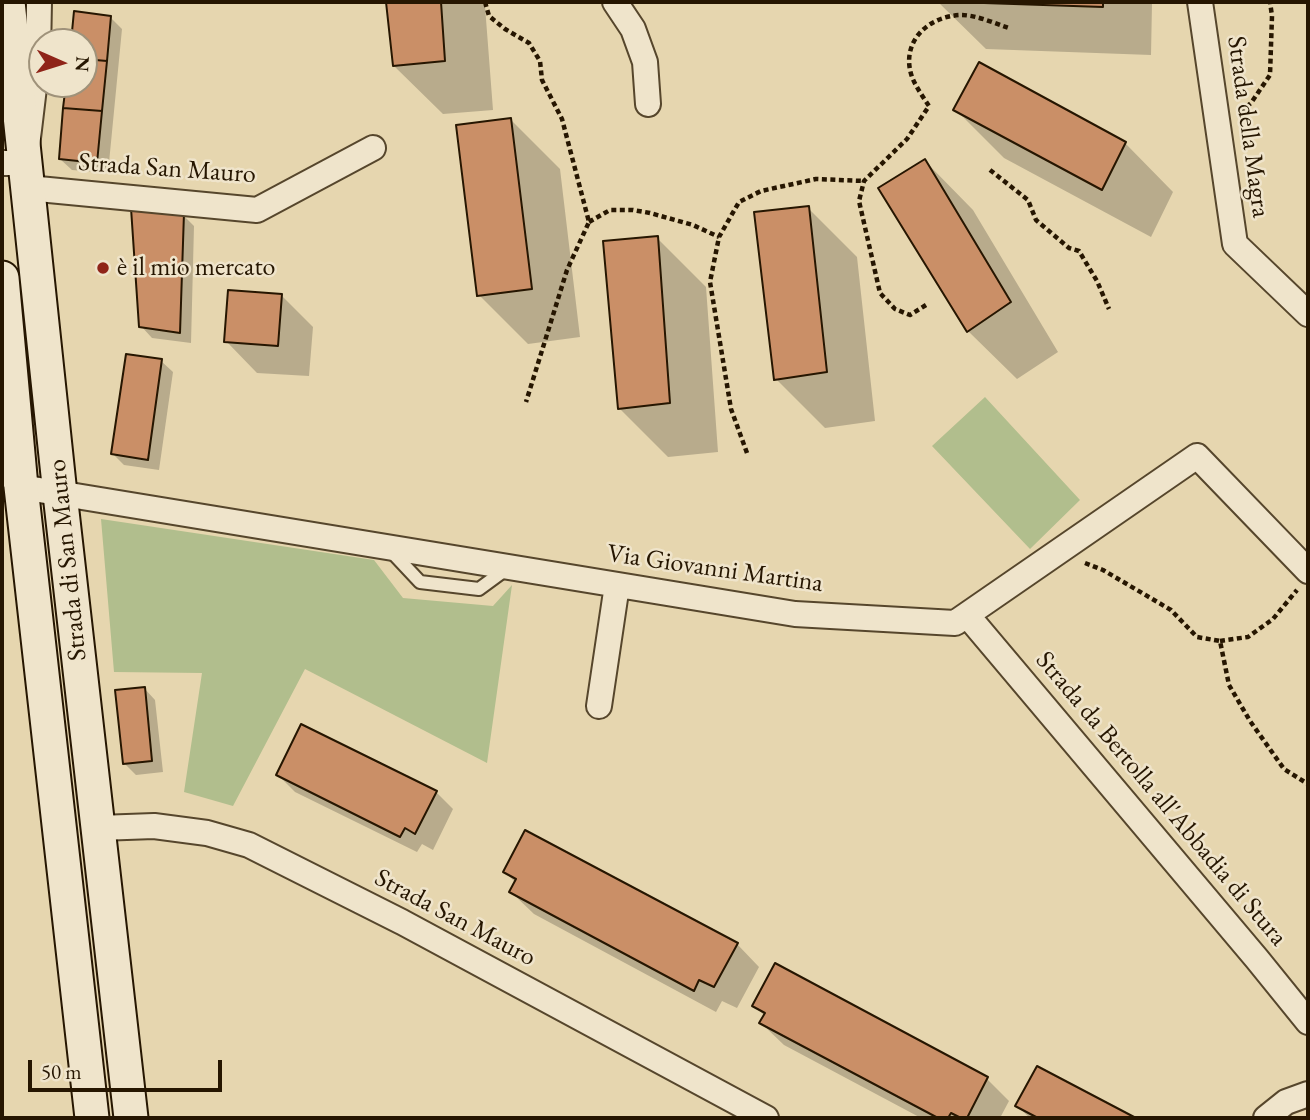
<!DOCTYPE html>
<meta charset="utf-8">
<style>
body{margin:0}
#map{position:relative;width:1310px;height:1120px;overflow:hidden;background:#e6d6af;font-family:"EB Garamond",serif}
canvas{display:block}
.frame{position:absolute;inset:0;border:4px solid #261601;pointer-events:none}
.north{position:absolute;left:28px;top:28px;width:70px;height:70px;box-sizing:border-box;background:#efe4cb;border:2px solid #9f927a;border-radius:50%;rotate:93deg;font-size:19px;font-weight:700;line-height:28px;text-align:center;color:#261601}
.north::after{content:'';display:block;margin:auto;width:24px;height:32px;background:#8f2418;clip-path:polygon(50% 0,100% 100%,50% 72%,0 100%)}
.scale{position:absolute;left:28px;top:1060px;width:194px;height:32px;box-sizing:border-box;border:4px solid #261601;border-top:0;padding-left:9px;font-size:21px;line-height:24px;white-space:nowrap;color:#261601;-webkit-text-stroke:5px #efe4cb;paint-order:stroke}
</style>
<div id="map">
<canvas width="1310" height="1120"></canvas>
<div class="frame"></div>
<div class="north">N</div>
<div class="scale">50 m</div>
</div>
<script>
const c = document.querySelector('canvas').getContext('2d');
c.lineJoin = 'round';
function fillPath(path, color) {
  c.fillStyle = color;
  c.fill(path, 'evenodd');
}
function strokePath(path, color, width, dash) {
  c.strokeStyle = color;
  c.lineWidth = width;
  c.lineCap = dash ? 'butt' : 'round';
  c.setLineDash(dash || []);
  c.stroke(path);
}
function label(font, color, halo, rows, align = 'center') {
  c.font = font + ' "EB Garamond",serif';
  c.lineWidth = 5;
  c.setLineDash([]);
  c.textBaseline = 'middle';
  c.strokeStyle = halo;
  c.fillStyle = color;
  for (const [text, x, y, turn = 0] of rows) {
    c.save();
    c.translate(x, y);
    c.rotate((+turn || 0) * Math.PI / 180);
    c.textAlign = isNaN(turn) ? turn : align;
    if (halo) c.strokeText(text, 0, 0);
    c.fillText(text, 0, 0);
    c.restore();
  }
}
fillPath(new Path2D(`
 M 985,397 L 1080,500 L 1030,549 L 932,446 Z
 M 101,519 L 374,560 L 403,598 L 493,606 L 512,585 L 487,763 L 305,669 L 233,806 L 184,792 L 202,673 L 114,672 Z`), '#b1be8d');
fillPath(new Path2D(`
 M 388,2 L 481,2 L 485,6 L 493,110 L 443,114 L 394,66 Z
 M 938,2 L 1149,2 L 1152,4 L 1151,55 L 986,49 Z
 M 111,18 L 122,29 L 108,173 L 72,170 L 60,159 L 68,84 L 84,84 L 84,42 L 72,42 Z
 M 956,110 L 1125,143 L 1173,192 L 1151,237 L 1004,158 Z
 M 511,120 L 560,169 L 580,337 L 528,344 L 479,295 Z
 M 925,161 L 973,210 L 1058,352 L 1017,379 L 968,331 Z
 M 808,208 L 857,257 L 875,421 L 825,428 L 776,379 Z
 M 183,215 L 194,226 L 191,343 L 152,338 L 141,326 Z
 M 657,238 L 706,287 L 718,452 L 668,457 L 619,408 Z
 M 281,295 L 313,327 L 309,376 L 257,373 L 226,341 Z
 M 161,361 L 173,372 L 159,470 L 124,465 L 113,454 Z
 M 144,688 L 155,700 L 163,772 L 136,775 L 125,764 Z
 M 278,775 L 436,792 L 453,809 L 433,850 L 422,844 L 417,852 L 295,792 Z
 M 505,872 L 737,944 L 759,967 L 737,1008 L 722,1001 L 716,1012 L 534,914 L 511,892 L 516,883 Z
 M 775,966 L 987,1079 L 1009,1101 L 1000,1118 L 921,1118 L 784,1045 L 761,1023 L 765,1016 L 754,1006 Z
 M 1038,1068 L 1132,1118 L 1030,1118 L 1017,1106 Z`), '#0003');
const building = new Path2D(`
 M 386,2 L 441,2 L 445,61 L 393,66 Z
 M 954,2 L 1103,2 L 1103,7 Z
 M 74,11 L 111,16 L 107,61 L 84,59 L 84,42 L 71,42 Z
 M 84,59 L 107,61 L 102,111 L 63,108 L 66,84 L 84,84 Z
 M 979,62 L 1126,142 L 1102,190 L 953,110 Z
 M 63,108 L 102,111 L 97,163 L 59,159 Z
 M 511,118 L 532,289 L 477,296 L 456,125 Z
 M 925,159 L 1011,302 L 967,332 L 878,188 Z
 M 809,206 L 827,372 L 774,380 L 754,212 Z
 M 131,208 L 184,213 L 180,333 L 139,327 Z
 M 658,236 L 670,403 L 618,409 L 603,241 Z
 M 228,290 L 282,294 L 278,346 L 224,342 Z
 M 126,354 L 162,359 L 148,460 L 111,454 Z
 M 145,687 L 152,761 L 123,764 L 115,690 Z
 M 301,724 L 437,791 L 415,834 L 405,828 L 400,837 L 276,775 Z
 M 525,830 L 738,943 L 714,987 L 699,980 L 694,991 L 509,892 L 516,879 L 503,872 Z
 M 775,963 L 988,1077 L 967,1118 L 961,1118 L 951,1113 L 948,1118 L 938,1118 L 759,1023 L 765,1013 L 752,1006 Z
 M 1037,1066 L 1136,1118 L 1038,1118 L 1015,1106 Z`);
fillPath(building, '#ca8f67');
strokePath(building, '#261601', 2);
const lane = new Path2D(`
 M 390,550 L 420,582 L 479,589 L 509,567`);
const street = new Path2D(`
 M 615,2 L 633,29 L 645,62 L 648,104
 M 1200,2 L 1235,244 L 1308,314
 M 2,163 L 25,163 L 38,54 L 39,2
 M 28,188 L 257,210 L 373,148
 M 2,475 L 7,437
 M 21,487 L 795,614 L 955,623 L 1197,456 L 1308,571
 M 967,615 L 1257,959 L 1308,1022
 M 599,706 L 617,585
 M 99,828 L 154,826 L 207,833 L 249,845 L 402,922 L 766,1118
 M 1266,1118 L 1286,1102 L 1308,1094`);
const secondary = new Path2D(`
 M 8,2 L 60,494 L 131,1118
 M 2,278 L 21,487 L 92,1118`);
strokePath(lane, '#56462c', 16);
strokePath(street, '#56462c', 28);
strokePath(secondary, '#261601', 37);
strokePath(new Path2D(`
 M 485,2 L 489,16 L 505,29 L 529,43 L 540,61 L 542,80 L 562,119 L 589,222 L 567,270 L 526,402
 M 1240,112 L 1251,103 L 1270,75 L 1272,16 L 1270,2
 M 990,170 L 1028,200 L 1036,220 L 1069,248 L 1079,251 L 1097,281 L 1109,309
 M 589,222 L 610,210 L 633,210 L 650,213 L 693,225 L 719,237
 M 926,305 L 910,315 L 895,309 L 880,293 L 859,201 L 864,181 L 907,139 L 929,106 C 923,97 916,87 912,77 C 900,43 927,16 961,15 C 976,15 994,23 1009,28
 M 747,453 L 731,409 L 710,282 L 719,237 L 739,202 L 761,191 L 816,179 L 864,181
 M 1085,563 L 1103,570 L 1171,610 L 1197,637 L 1220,641 L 1229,685 L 1250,721 L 1284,769 L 1308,784
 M 1220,641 L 1248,637 L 1273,619 L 1297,590`), '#261601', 4.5, [5, 3.5]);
strokePath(lane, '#efe4cb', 12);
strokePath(street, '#efe4cb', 24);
strokePath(secondary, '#efe4cb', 33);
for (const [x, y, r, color] of [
 [103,268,7,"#8f2418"]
]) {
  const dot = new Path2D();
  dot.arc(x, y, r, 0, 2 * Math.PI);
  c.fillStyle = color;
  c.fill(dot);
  strokePath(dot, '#efe4cb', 2.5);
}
label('26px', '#261601', '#efe4cb', [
 ["Strada della Magra",1248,127,82],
 ["Strada San Mauro",167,169,4],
 ["Strada di San Mauro",68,560,-96],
 ["Via Giovanni Martina",715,569,8],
 ["Strada da Bertolla all'Abbadia di Stura",1161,799,50],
 ["Strada San Mauro",455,918,28]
]);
label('26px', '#261601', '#efe4cb', [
 ["è il mio mercato",117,268]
], 'left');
</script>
